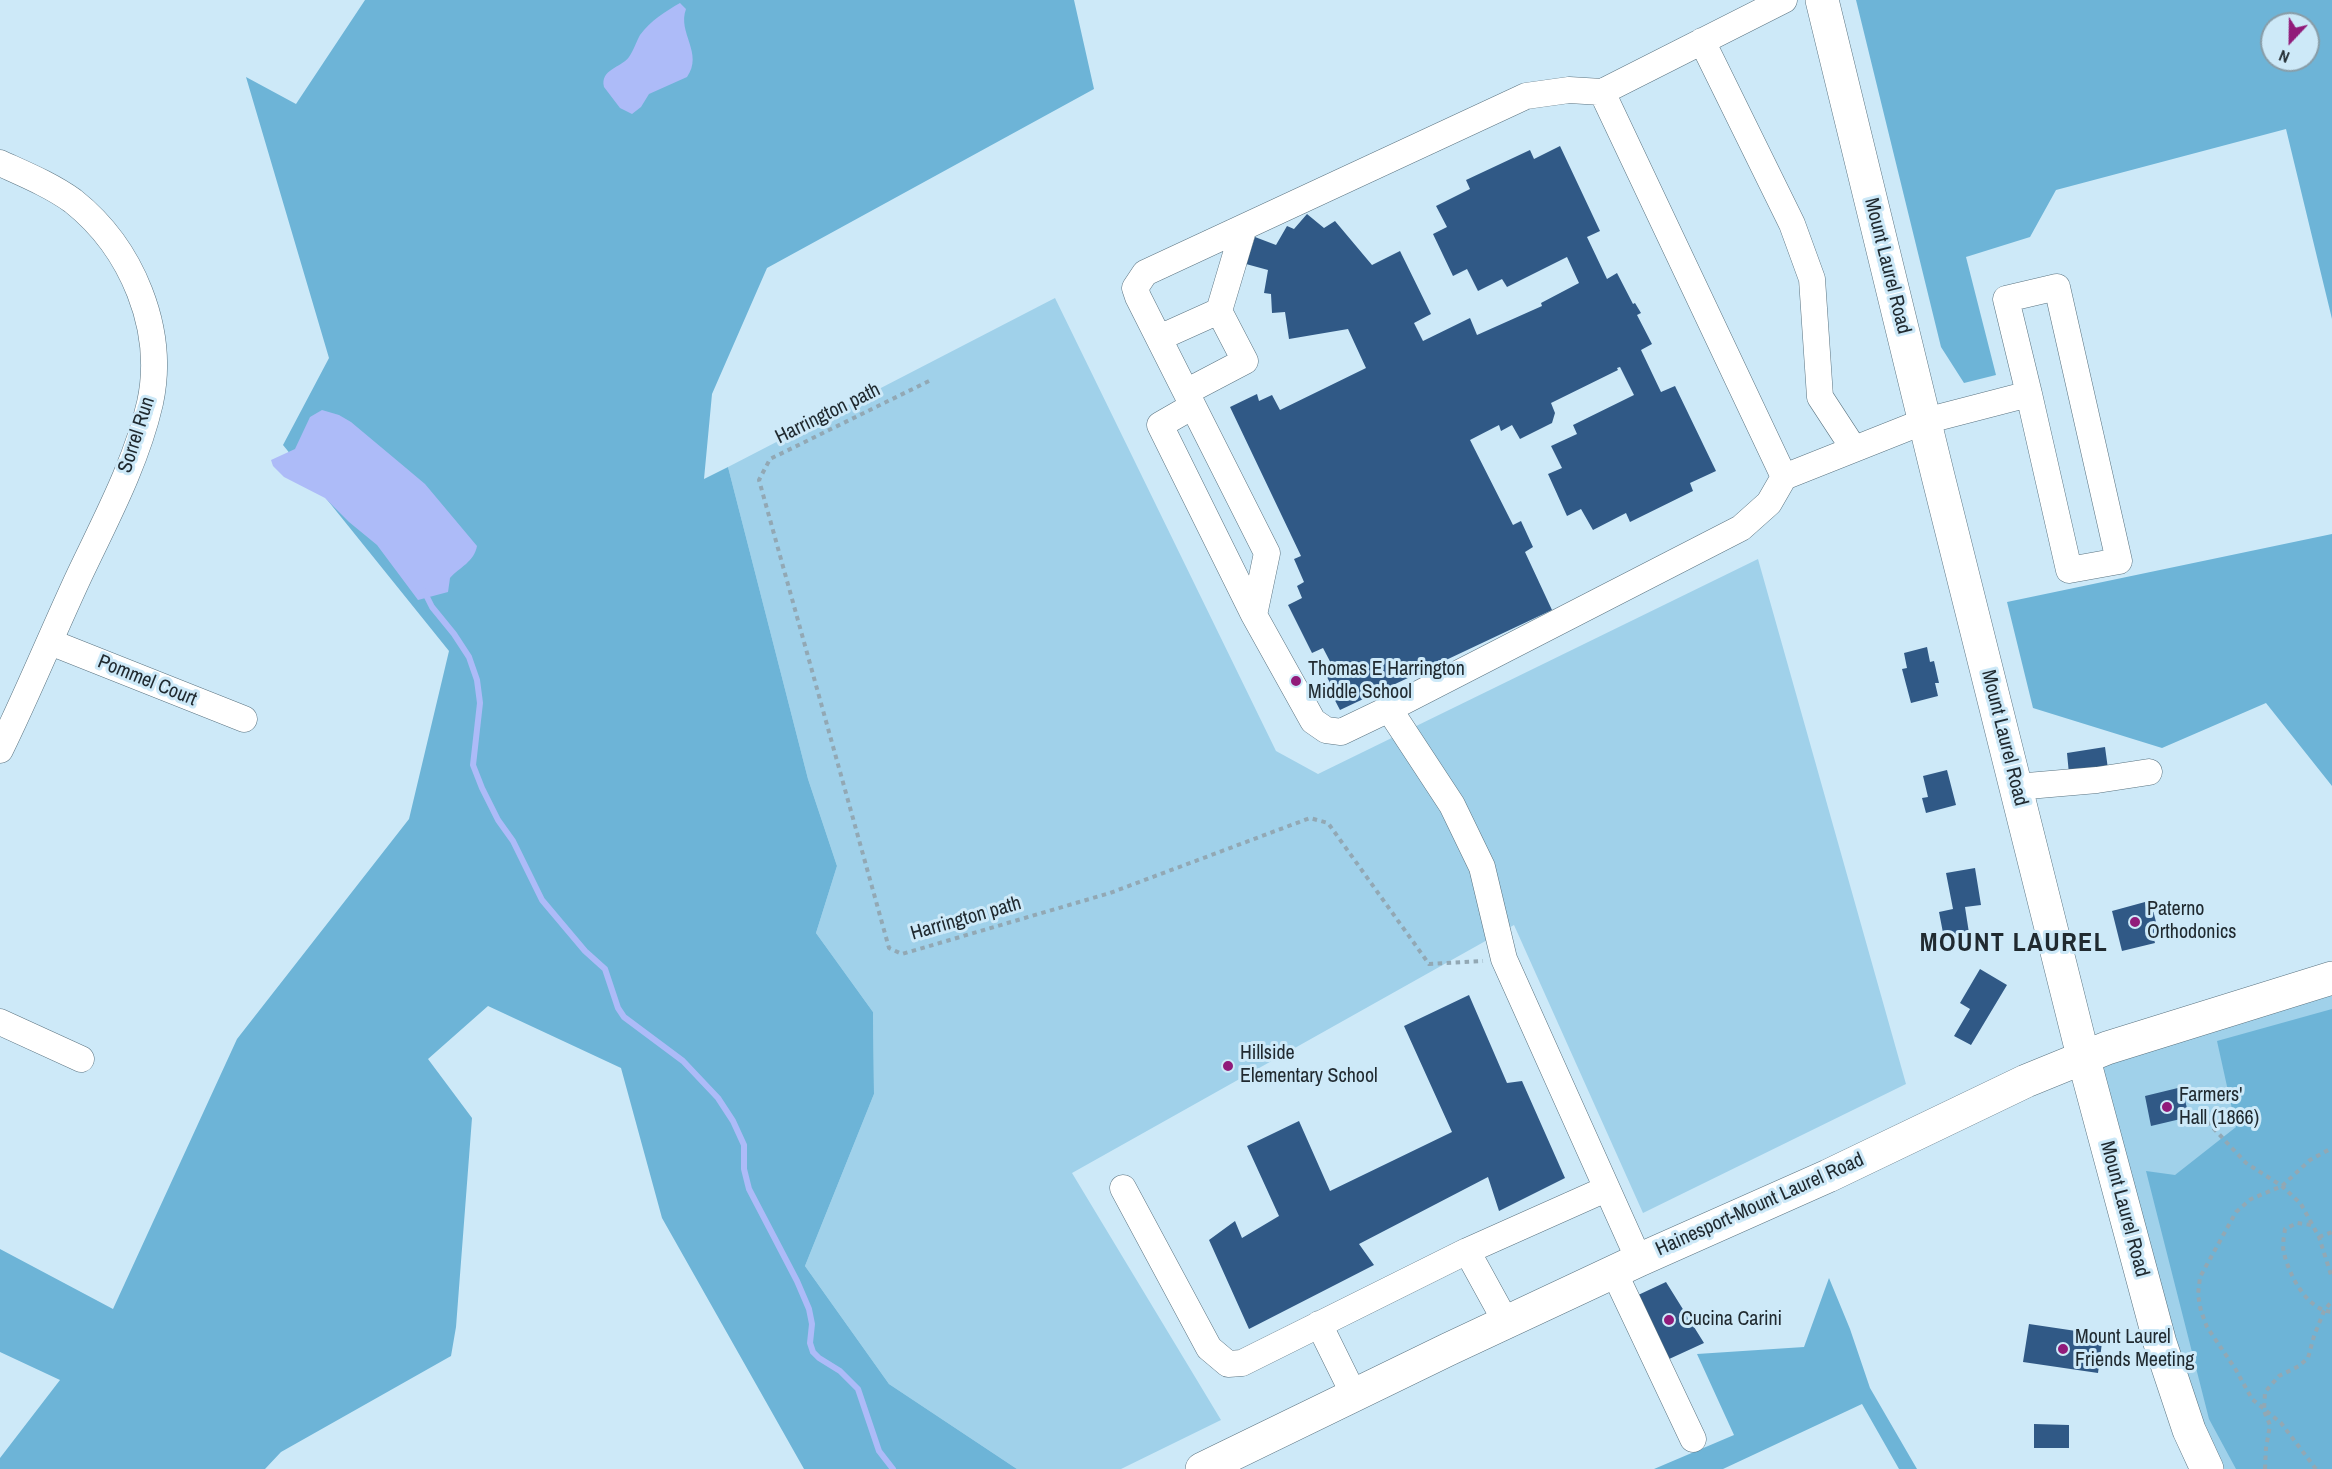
<!DOCTYPE html>
<style>
body{margin:0}
#map{position:relative;width:2332px;height:1469px;overflow:hidden;background:#cde9f8;font-family:"Archivo Narrow",sans-serif}
canvas{display:block}
.north{position:absolute;left:2260px;top:12px;width:60px;height:60px;box-sizing:border-box;background:#cde9f8;border:2px solid #889da8;border-radius:50%;rotate:202deg;font-size:16px;font-weight:700;line-height:24px;text-align:center;color:#202a30}
.north::after{content:'';display:block;margin:auto;width:21px;height:27px;background:#911b7a;clip-path:polygon(50% 0,100% 100%,50% 72%,0 100%)}
</style>
<div id="map">
<canvas width="2332" height="1469"></canvas>
<div class="north">N</div>
</div>
<script>
const c = document.querySelector('canvas').getContext('2d');
c.lineJoin = 'round';
function fillPath(path, color) {
  c.fillStyle = color;
  c.fill(path, 'evenodd');
}
function strokePath(path, color, width, dash) {
  c.strokeStyle = color;
  c.lineWidth = width;
  c.lineCap = dash ? 'butt' : 'round';
  c.setLineDash(dash || []);
  c.stroke(path);
}
function label(font, color, halo, rows, align = 'center') {
  c.font = font + ' "Archivo Narrow",sans-serif';
  c.lineWidth = 6;
  c.setLineDash([]);
  c.textBaseline = 'middle';
  c.strokeStyle = halo;
  c.fillStyle = color;
  for (const [text, x, y, turn = 0] of rows) {
    c.save();
    c.translate(x, y);
    c.rotate((+turn || 0) * Math.PI / 180);
    c.textAlign = isNaN(turn) ? turn : align;
    if (halo) c.strokeText(text, 0, 0);
    c.fillText(text, 0, 0);
    c.restore();
  }
}
fillPath(new Path2D(`
 M 1055,298 L 1276,751 L 1318,774 L 1758,559 L 1906,1084 L 1643,1213 L 1514,925 L 1072,1173 L 1221,1420 L 1121,1469 L 1017,1469 L 889,1384 L 805,1266 L 874,1094 L 873,1012 L 816,933 L 837,866 L 808,779 L 728,467 Z
 M 2332,982 L 2332,1469 L 2208,1469 L 2083,1056 Z`), '#a0d1ea');
fillPath(new Path2D(`
 M 365,0 L 1074,0 L 1094,89 L 767,268 L 712,394 L 704,479 L 728,467 L 808,779 L 837,866 L 816,933 L 873,1012 L 874,1094 L 805,1266 L 889,1384 L 1017,1469 L 804,1469 L 662,1218 L 621,1068 L 488,1006 L 428,1059 L 472,1118 L 456,1327 L 451,1356 L 281,1452 L 265,1469 L 0,1469 L 0,1458 L 60,1380 L 0,1352 L 0,1249 L 113,1309 L 237,1039 L 409,819 L 449,651 L 283,445 L 329,358 L 246,77 L 296,104 Z
 M 1856,0 L 2332,0 L 2332,319 L 2286,129 L 2056,190 L 2030,237 L 1966,257 L 1996,375 L 1964,383 L 1941,347 ZM 2272,24 L 2308,24 L 2308,60 L 2272,60 Z
 M 2332,534 L 2332,786 L 2266,703 L 2162,748 L 2033,708 L 2007,602 Z
 M 2332,1009 L 2332,1469 L 2236,1469 L 2209,1419 L 2146,1171 L 2175,1175 L 2236,1127 L 2217,1041 Z
 M 1829,1278 L 1850,1329 L 1870,1388 L 1917,1469 L 1899,1469 L 1862,1404 L 1723,1469 L 1654,1469 L 1734,1435 L 1697,1354 L 1804,1347 Z`), '#6db4d7');
fillPath(new Path2D(`
 M 680,3 L 686,9 C 677,33 704,53 687,77 L 649,94 L 641,107 L 632,114 L 620,108 L 604,87 C 600,69 621,68 629,57 C 634,50 636,42 640,35 C 650,21 666,11 680,3 Z
 M 322,410 L 339,415 L 351,422 L 406,468 L 425,484 L 477,546 C 474,562 460,567 450,578 L 448,592 L 418,600 L 377,545 L 349,522 L 325,498 L 284,477 L 273,466 L 271,460 L 295,449 L 310,417 Z`), '#adbbf8');
strokePath(new Path2D(`
 M 424,591 L 432,607 L 454,634 L 469,657 L 477,680 L 480,703 L 473,765 L 482,788 L 498,820 L 513,841 L 542,900 L 585,951 L 605,969 L 618,1008 L 624,1017 L 683,1061 L 718,1098 L 733,1121 L 744,1145 L 744,1169 L 749,1189 L 797,1281 L 809,1309 L 812,1324 L 810,1343 L 813,1352 L 819,1358 L 840,1371 L 858,1389 L 879,1451 L 893,1469`), '#adbbf8', 6);
fillPath(new Path2D(`
 M 1560,146 L 1600,231 L 1587,237 L 1607,279 L 1617,273 L 1633,304 L 1635,303 L 1641,313 L 1637,315 L 1652,344 L 1641,350 L 1661,392 L 1675,386 L 1716,471 L 1690,483 L 1693,491 L 1630,522 L 1626,513 L 1593,530 L 1581,509 L 1567,516 L 1548,474 L 1562,468 L 1551,446 L 1577,434 L 1573,425 L 1634,395 L 1620,367 L 1617,368 L 1618,370 L 1551,403 L 1555,413 L 1552,423 L 1520,439 L 1512,425 L 1501,431 L 1499,425 L 1470,440 L 1513,525 L 1521,521 L 1533,547 L 1525,552 L 1552,610 L 1340,710 L 1328,687 L 1331,685 L 1326,675 L 1334,669 L 1323,648 L 1312,653 L 1288,605 L 1302,598 L 1297,586 L 1304,582 L 1294,559 L 1301,556 L 1230,407 L 1257,394 L 1259,401 L 1272,395 L 1280,410 L 1366,368 L 1348,329 L 1289,339 L 1285,312 L 1272,313 L 1271,294 L 1264,293 L 1268,270 L 1246,264 L 1255,237 L 1276,245 L 1287,226 L 1294,229 L 1307,214 L 1324,228 L 1335,221 L 1372,265 L 1400,251 L 1431,314 L 1414,323 L 1423,341 L 1470,318 L 1477,335 L 1542,306 L 1541,303 L 1579,283 L 1567,257 L 1507,287 L 1502,279 L 1478,291 L 1467,269 L 1453,276 L 1433,234 L 1447,227 L 1436,206 L 1470,189 L 1466,180 L 1530,150 L 1534,159 Z
 M 1927,647 L 1930,662 L 1934,661 L 1939,683 L 1935,683 L 1938,696 L 1911,703 L 1902,669 L 1907,668 L 1904,653 Z
 M 2105,747 L 2108,769 L 2069,774 L 2067,753 Z
 M 1947,770 L 1956,805 L 1926,813 L 1922,798 L 1928,797 L 1923,776 Z
 M 1975,868 L 1981,905 L 1965,907 L 1969,933 L 1944,938 L 1939,912 L 1953,909 L 1946,873 Z
 M 2145,902 L 2146,908 L 2152,906 L 2159,934 L 2153,936 L 2155,943 L 2122,951 L 2112,911 Z
 M 1980,969 L 2007,985 L 1971,1045 L 1954,1036 L 1970,1009 L 1960,1003 Z
 M 1469,995 L 1507,1083 L 1522,1081 L 1565,1178 L 1499,1211 L 1488,1177 L 1359,1244 L 1374,1265 L 1249,1329 L 1209,1240 L 1235,1221 L 1242,1238 L 1279,1216 L 1247,1146 L 1299,1121 L 1330,1191 L 1452,1132 L 1404,1026 Z
 M 2182,1087 L 2189,1117 L 2151,1126 L 2145,1096 Z
 M 1666,1282 L 1704,1343 L 1667,1360 L 1636,1296 Z
 M 2029,1324 L 2103,1335 L 2098,1373 L 2023,1362 Z
 M 2034,1424 L 2069,1425 L 2069,1448 L 2034,1448 Z`), '#305986');
const minor = new Path2D(`
 M 1702,41 L 1792,224 L 1812,279 L 1820,397 L 1854,449
 M 0,163 C 24,174 51,185 73,201 C 132,248 166,329 150,403 C 136,464 105,521 79,576 C 52,634 28,693 0,750
 M 1159,338 L 1219,311 L 1244,227
 M 1186,392 L 1245,361 L 1219,311
 M 1193,406 L 1160,425 L 1254,615
 M 1784,477 L 1925,421 L 2029,394 L 2006,299 L 2057,287 L 2119,561 L 2069,570 L 2029,394
 M 50,642 L 244,719
 M 1389,709 L 1341,732 L 1326,730 L 1313,721 L 1254,615 L 1267,553 L 1138,297 L 1135,288 L 1145,273 L 1526,96 L 1569,90 L 1602,92
 M 2016,787 L 2097,780 L 2149,772
 M 0,1022 L 81,1059
 M 1123,1188 L 1209,1348 L 1228,1364 L 1242,1363 L 1467,1251 L 1606,1189
 M 1467,1251 L 1506,1322
 M 1639,1260 L 1504,959 L 1482,867 L 1452,805 L 1389,709 L 1741,528 L 1769,503 L 1784,477 L 1602,92 L 1784,0
 M 1614,1272 L 1693,1439
 M 1319,1324 L 1354,1395`);
const major = new Path2D(`
 M 1822,0 L 1938,476 L 2083,1056 L 2160,1343 L 2189,1430 L 2207,1469
 M 1202,1469 L 1449,1349 L 1639,1260 L 1828,1176 L 2026,1081 L 2107,1048 L 2332,978`);
strokePath(minor, '#5a7380', 27);
strokePath(major, '#5a7380', 34);
strokePath(new Path2D(`
 M 929,381 L 770,459 L 759,480 L 889,948 L 902,954 L 1110,893 L 1310,818 L 1328,823 L 1429,964 L 1483,961
 M 2201,1115 L 2246,1163 L 2282,1186 L 2301,1204 L 2319,1237 L 2332,1278
 M 2311,1225 L 2297,1223 L 2285,1229 C 2284,1237 2282,1245 2284,1253 C 2289,1275 2307,1310 2332,1312
 M 2319,1237 L 2332,1232
 M 2265,1469 L 2266,1448 L 2270,1425 L 2264,1411 L 2265,1392 L 2279,1376 L 2299,1366 L 2308,1358 L 2314,1336 L 2324,1311 L 2332,1301
 M 2316,1469 L 2281,1423 L 2252,1399 L 2236,1370 L 2207,1327 L 2201,1311 L 2198,1295 L 2200,1277 L 2236,1212 L 2251,1199 L 2282,1186 L 2310,1160 L 2332,1148`), '#92a8b4', 4, [4.5, 4.5]);
strokePath(minor, '#fff', 26);
strokePath(major, '#fff', 33);
for (const [x, y, r, color] of [
 [1296,681,6,"#911b7a"],
 [2135,922,6,"#911b7a"],
 [1228,1066,6,"#911b7a"],
 [2167,1107,6,"#911b7a"],
 [1669,1320,6,"#911b7a"],
 [2063,1349,6,"#911b7a"]
]) {
  const dot = new Path2D();
  dot.arc(x, y, r, 0, 2 * Math.PI);
  c.fillStyle = color;
  c.fill(dot);
  strokePath(dot, '#cde9f8', 2);
}
label('20px', '#202a30', '#cde9f8', [
 ["Mount Laurel Road",1887,266,76],
 ["Harrington path",828,414,-26],
 ["Sorrel Run",137,435,-72],
 ["Pommel Court",147,681,22],
 ["Mount Laurel Road",2004,738,76],
 ["Harrington path",966,919,-16],
 ["Hainesport-Mount Laurel Road",1760,1205,-24],
 ["Mount Laurel Road",2124,1209,75]
]);
label('20px', '#202a30', '#cde9f8', [
 ["Thomas E Harrington",1308,670],
 ["Middle School",1308,693],
 ["Paterno",2147,910],
 ["Orthodonics",2147,933],
 ["Hillside",1240,1054],
 ["Elementary School",1240,1077],
 ["Farmers'",2179,1096],
 ["Hall (1866)",2179,1119],
 ["Cucina Carini",1681,1320],
 ["Mount Laurel",2075,1338],
 ["Friends Meeting",2075,1361]
], 'left');
c.letterSpacing = '1.5px';
label('bold 26px', '#202a30', '#cde9f8', [
 ["MOUNT LAUREL",2014,944]
]);
c.letterSpacing = '0px';
</script>
